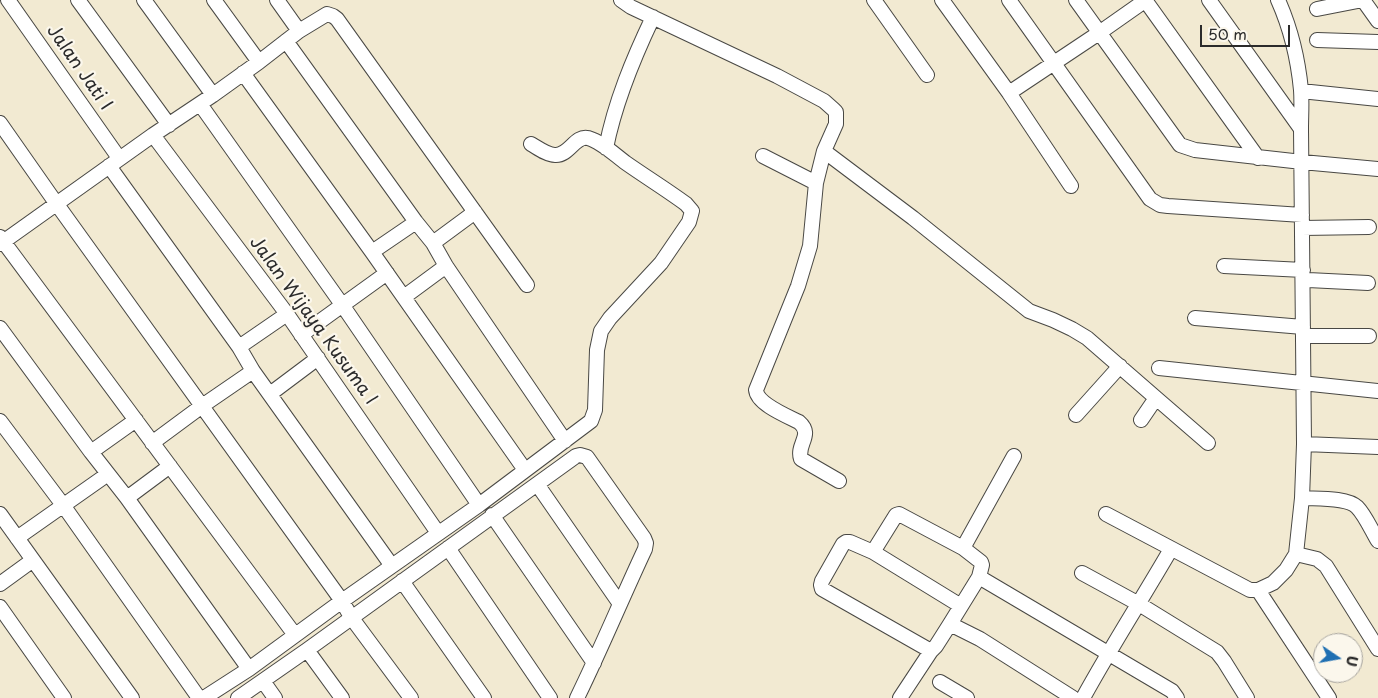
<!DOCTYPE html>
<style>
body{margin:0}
#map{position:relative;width:1378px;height:698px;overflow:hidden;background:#f2ead2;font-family:"Playpen Sans",sans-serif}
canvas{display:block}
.north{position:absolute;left:1313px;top:633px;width:50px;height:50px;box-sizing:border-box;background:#fbf7ec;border:1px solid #a8a59f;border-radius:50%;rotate:102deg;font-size:14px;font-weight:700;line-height:20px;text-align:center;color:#2b2b2b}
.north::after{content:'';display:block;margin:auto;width:18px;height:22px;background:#1f6fb2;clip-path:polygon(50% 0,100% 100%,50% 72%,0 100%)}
.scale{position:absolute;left:1200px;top:25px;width:90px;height:22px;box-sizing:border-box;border:2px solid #2b2b2b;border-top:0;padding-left:6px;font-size:15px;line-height:18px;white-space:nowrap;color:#2b2b2b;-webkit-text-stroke:4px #fbf7ec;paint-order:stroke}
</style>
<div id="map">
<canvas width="1378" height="698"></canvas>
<div class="north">U</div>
<div class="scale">50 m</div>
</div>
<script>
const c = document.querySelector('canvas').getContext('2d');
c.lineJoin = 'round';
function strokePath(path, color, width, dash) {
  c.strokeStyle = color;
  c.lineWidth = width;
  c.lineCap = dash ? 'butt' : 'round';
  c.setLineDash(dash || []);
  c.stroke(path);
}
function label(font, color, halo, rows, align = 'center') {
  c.font = font + ' "Playpen Sans",sans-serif';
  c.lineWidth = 4.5;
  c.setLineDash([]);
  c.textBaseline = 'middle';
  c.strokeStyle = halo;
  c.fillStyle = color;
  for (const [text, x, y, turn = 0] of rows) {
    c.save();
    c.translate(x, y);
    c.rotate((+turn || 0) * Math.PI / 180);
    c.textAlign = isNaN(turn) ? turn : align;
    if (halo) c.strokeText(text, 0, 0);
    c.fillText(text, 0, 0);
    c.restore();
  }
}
const minor = new Path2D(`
 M 8,0 L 119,158
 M 78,0 L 169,125
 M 144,0 L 213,95
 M 214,0 L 259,62
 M 621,0 L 631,7 L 777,76 L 824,101 L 833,109 L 836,112 L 836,124 L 824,151 L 913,218 L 1029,311 L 1053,320 L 1072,329 L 1087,338 L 1156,398 L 1141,420
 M 874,0 L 927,75
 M 942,0 L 1009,93 L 1071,186
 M 1009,0 L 1150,199 L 1160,205 L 1168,206 L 1302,215
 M 1076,0 L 1180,145 L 1195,150 L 1302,162 L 1378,169
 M 1145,0 L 1258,158
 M 1278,0 C 1291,29 1298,59 1301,90 C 1302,103 1301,116 1301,129
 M 1363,0 L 1378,21
 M 1317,9 L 1363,0
 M 299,31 L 327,14 L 333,16 L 337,19 L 527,285
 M 1317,40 L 1378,42
 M 286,41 L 416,222 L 433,243 L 446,266 L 565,441
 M 243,73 L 372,252 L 525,470
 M 1301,91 L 1378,99
 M 1009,93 L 1099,33 L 1146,0
 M 200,104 L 343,306 L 479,505
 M 0,123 L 56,203 L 342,601 L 351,617 L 411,698
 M 153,135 L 287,314 L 438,533
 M 606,148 C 615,102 633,59 653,17
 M 824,151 L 816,183 L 810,246 L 798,286 L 756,390 C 757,404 787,416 799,422 C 814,435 796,444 801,459 L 839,481
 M 763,156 L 816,183
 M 109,166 L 239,347 L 253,371 L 392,566
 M 1302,228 L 1369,227
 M 0,237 L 295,635
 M 433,243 L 475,212
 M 0,244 L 153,135 L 213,95 L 259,62 L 299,31 L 277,0
 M 372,252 L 416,222
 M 1224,266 L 1303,270
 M 1303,281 L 1308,280 L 1368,283
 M 404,297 L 446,266
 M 1195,318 L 1303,327
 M 0,328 L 91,452 L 127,498 L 249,669
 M 301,335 L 387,273
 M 1303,336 L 1369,336
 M 239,347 L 287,314
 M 1159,368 L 1378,391
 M 270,394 L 318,358
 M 1156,398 L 1208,443
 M 1076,415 L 1120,366
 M 0,421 L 63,505 L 199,698
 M 152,443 L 202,406 L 253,371
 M 1304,444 L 1378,447
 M 91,452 L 136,420
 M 537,484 L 620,604
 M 127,498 L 170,466
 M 1302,498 C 1316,499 1347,497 1357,507 C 1365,515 1372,531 1378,541
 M 0,514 L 132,698
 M 1106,514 L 1250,590 L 1258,590 L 1273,583 L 1286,570 L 1296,554 L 1302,498 L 1304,444 L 1301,129 L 1209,0
 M 492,515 L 594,663
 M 17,538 L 108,474
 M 448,548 L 550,698
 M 963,548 L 1014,456
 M 873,552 L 896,515 L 899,514 L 963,548 L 981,562 L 982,565 L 979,577 L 950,624 L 936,646 L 931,651 L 900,698
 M 1296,554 L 1317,559 L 1326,566 L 1378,649
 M 1082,573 L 1139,604 L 1217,652 L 1224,661 L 1247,698
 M 979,577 L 1172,691 L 1177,698
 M 402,581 L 484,698
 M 0,584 L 33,560
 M 1258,590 L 1329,698
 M 0,607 L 64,698
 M 950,624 L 980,639 L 1073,698
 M 307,650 L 342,698
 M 931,651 L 822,589 L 821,585 L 822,581 L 843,544 L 846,542 L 850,542 L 873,552 L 961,606
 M 263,681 L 275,698
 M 940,682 L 967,698
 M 204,698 L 249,669 L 342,601 L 479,505 L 591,421 L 595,410 L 597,350 L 601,331 L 610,318 L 661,263 L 689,222 L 692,211 L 686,204 C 667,190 646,177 626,163 C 615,155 602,142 588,138 C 575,135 569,156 555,155 C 547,155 538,148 531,144
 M 238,698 L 307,650 L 576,456 L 580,455 L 587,457 L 644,538 L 646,543 L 645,549 C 622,598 601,649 577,698
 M 1083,698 C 1111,647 1142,599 1171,549`);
strokePath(minor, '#494844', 16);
strokePath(minor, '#fff', 14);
label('18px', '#2b2b2b', '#fbf7ec', [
 ["Jalan Jati I",79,68,55],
 ["Jalan Wijaya Kusuma I",313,321,54]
]);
</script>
